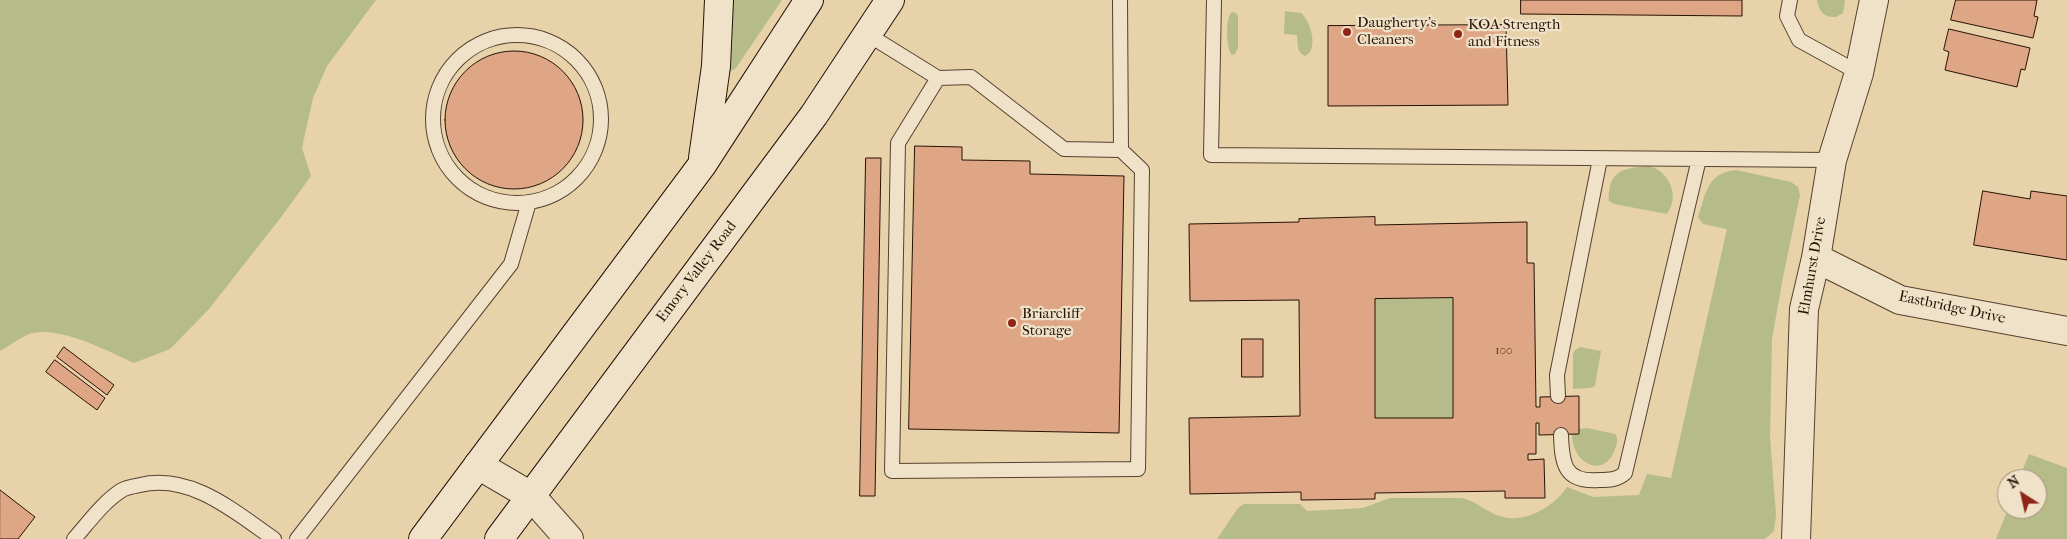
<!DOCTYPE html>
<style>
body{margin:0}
#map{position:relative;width:2067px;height:539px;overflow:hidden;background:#e7d2aa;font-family:"IM FELL French Canon",serif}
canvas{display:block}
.north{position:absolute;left:1997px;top:469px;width:50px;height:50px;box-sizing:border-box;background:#efe2c8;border:1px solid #9f8e7a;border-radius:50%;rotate:325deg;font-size:14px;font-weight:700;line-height:20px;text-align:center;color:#261105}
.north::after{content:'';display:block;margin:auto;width:18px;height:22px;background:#8f2418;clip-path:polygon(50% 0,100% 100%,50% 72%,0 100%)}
</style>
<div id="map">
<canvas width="2067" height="539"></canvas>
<div class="north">N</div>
</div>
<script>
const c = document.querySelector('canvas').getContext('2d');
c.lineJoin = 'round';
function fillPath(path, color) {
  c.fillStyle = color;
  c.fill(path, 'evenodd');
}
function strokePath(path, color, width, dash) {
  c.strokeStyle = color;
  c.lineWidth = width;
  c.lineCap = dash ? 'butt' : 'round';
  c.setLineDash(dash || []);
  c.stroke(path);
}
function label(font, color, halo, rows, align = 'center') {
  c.font = font + ' "IM FELL French Canon",serif';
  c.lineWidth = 4.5;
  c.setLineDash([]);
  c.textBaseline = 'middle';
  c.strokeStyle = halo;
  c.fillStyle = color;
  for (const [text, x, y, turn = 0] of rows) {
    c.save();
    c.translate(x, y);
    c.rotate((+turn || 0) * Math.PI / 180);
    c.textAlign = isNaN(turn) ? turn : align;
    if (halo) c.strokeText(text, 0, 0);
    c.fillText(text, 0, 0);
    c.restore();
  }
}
fillPath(new Path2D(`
 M 0,0 L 376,0 L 327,66 L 313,98 L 302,148 L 311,176 L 282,216 L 209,309 L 170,349 L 134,363 C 107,351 56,323 27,335 C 18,339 9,346 0,351 Z
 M 731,0 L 782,0 L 736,68 L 730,72 L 727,71 Z
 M 1817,0 L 1845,0 L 1843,13 L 1836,17 C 1824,18 1819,11 1817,0 Z
 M 1285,11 L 1301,13 C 1311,21 1319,50 1305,56 C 1296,52 1298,43 1297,35 L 1284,34 Z
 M 1232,12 L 1236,13 L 1238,16 L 1238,48 L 1235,54 L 1232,55 C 1226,50 1225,17 1232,12 Z
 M 1649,166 C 1670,172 1680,196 1667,214 L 1614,204 L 1609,201 C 1608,196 1609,191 1610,186 C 1615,167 1633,168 1649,166 Z
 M 1736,170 L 1791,182 L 1798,187 L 1800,195 L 1783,277 L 1772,339 L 1770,437 L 1776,515 L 1774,531 L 1765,539 L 1217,539 L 1238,508 L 1244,504 L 1300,504 L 1307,511 L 1363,508 L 1390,498 L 1461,498 C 1476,500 1488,514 1503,517 C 1526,523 1555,506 1567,487 L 1593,497 L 1639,495 L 1647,474 L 1671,478 L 1727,229 L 1703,224 L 1698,217 C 1706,193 1707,173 1736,170 Z
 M 1453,298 L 1453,418 L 1375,418 L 1375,299 Z
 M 1580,347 L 1601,351 L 1595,386 L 1591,388 L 1573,389 L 1573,354 L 1574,351 Z
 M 1587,428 L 1615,434 C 1619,440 1617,443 1615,449 C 1605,479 1572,465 1572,434 L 1579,434 L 1579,429 Z
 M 2029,454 L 2067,468 L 2067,539 L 1996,539 L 2008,509 L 2037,509 L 2037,479 L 2019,479 Z`), '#b5bc89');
const building = new Path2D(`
 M 1521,0 L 1742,0 L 1742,16 L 1521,14 Z
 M 1956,0 L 2037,0 L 2034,16 L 2038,17 L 2033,38 L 1951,20 Z
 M 1506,25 L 1508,105 L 1328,106 L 1328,26 Z
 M 1949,29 L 2030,48 L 2025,70 L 2021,69 L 2017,87 L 1945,70 L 1949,52 L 1944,50 Z
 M445 120a69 69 0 1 1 138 0a69 69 0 1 1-138 0Z
 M 915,146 L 962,147 L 962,160 L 1030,161 L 1030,174 L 1124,176 L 1119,433 L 909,429 Z
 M 866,158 L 881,158 L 875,496 L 860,496 Z
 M 1983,191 L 2030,199 L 2031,191 L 2067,196 L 2067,260 L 1974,245 Z
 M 1375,217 L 1375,225 L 1527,222 L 1527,263 L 1534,263 L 1536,407 L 1540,407 L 1540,397 L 1579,396 L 1579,434 L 1539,435 L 1539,423 L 1536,423 L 1536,454 L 1528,454 L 1528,460 L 1544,459 L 1545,498 L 1505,498 L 1505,491 L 1375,493 L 1375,499 L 1301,500 L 1301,492 L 1190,494 L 1189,418 L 1300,416 L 1299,300 L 1190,301 L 1189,224 L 1299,222 L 1299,219 ZM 1453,298 L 1453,418 L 1375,418 L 1375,299 Z
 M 1242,339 L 1263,339 L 1263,377 L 1242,377 Z
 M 64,347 L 114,385 L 107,395 L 57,357 Z
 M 55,360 L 105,398 L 97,410 L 46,372 Z
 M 0,490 L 35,517 L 18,539 L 0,539 Z`);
fillPath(building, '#dfa685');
strokePath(building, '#261105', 1);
const service = new Path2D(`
 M 1214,0 L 1211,155 L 1832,160
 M 1790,0 L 1787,16 L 1799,40 L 1859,73
 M 867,34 L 938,78 L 971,77 L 1064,149 L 1121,150 L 1120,0
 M433 119a84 84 0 1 1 168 0a84 84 0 1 1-168 0Z
 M 938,78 L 898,143 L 892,471 L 1138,469 L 1142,170 L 1121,150
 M 1558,396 L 1557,375 L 1600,159
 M 1561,435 C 1562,463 1564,483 1599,480 C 1609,480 1617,480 1625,473 L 1699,159
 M 74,539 C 89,522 103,502 122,490 C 127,487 135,486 140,485 C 191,473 235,512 274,539
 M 297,539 L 511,264 L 529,202`);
const minor = new Path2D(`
 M 1816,258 L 1900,300 L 2067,331
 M 478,465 L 531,496 L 569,539
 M 1796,539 L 1804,309 L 1816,258 L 1832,160 L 1859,73 L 1874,0`);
const secondary = new Path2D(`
 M 703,158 L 716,66 L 719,0
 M 423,539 L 702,165 L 809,0
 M 499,539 L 814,115 L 890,0`);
strokePath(service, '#56412e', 16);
strokePath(minor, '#56412e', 30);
strokePath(secondary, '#261105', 30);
strokePath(service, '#efe2c8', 14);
strokePath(minor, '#efe2c8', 28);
strokePath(secondary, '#efe2c8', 28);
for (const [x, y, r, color] of [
 [1347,32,5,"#8f2418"],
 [1458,34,5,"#8f2418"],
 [1012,323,5,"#8f2418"]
]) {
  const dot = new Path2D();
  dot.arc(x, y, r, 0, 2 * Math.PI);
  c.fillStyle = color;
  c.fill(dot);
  strokePath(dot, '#efe2c8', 2);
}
label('12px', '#543625', null, [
 ["100",1504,351]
]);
label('15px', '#261105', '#efe2c8', [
 ["Daugherty's",1357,23],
 ["Cleaners",1357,40],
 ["KOA Strength",1468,25],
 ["and Fitness",1468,42],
 ["Briarcliff",1022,314],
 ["Storage",1022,331]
], 'left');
label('15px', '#261105', '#efe2c8', [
 ["Elmhurst Drive",1813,266,-80],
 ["Emory Valley Road",697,272,-53],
 ["Eastbridge Drive",1952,308,12]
]);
</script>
